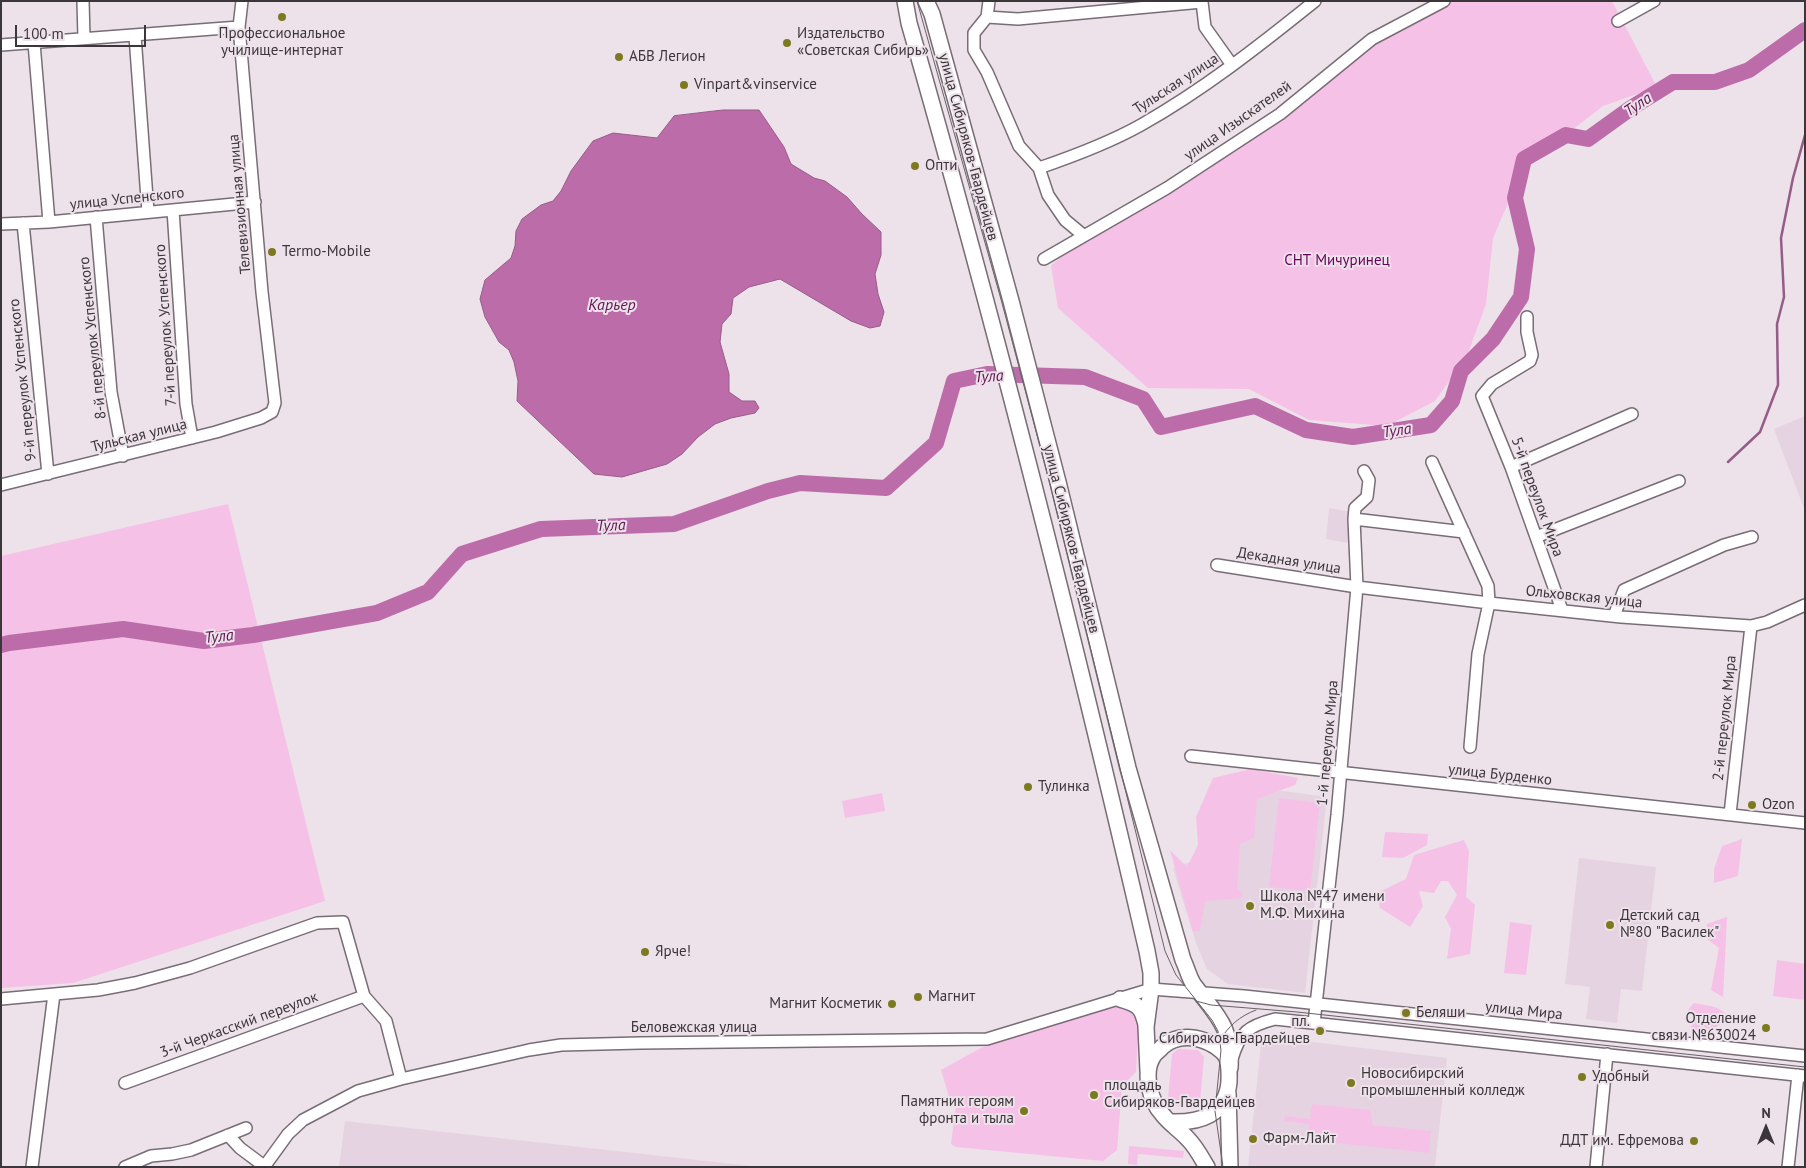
<!DOCTYPE html>
<meta charset="utf-8">
<style>
body{margin:0}
#map{position:relative;width:1806px;height:1168px;overflow:hidden;background:#ede1ea;font-family:"PT Sans",sans-serif}
canvas{display:block}
.frame{position:absolute;inset:0;border:2px solid #3b363a;pointer-events:none}
.north{position:absolute;left:1741px;top:1103px;width:50px;height:50px;-webkit-text-stroke:4px #ede1ea;paint-order:stroke;rotate:0deg;font-size:14px;font-weight:700;line-height:20px;text-align:center;color:#3b363a}
.north::after{content:'';display:block;margin:auto;width:18px;height:22px;background:#3b363a;clip-path:polygon(50% 0,100% 100%,50% 72%,0 100%)}
.scale{position:absolute;left:15px;top:25px;width:131px;height:22px;box-sizing:border-box;border:2px solid #3b363a;border-top:0;padding-left:6px;font-size:15px;line-height:18px;white-space:nowrap;color:#3b363a;-webkit-text-stroke:4px #ede1ea;paint-order:stroke}
</style>
<div id="map">
<canvas width="1806" height="1168"></canvas>
<div class="frame"></div>
<div class="north">N</div>
<div class="scale">100 m</div>
</div>
<script>
const c = document.querySelector('canvas').getContext('2d');
c.lineJoin = 'round';
function fillPath(path, color) {
  c.fillStyle = color;
  c.fill(path, 'evenodd');
}
function strokePath(path, color, width, dash) {
  c.strokeStyle = color;
  c.lineWidth = width;
  c.lineCap = dash ? 'butt' : 'round';
  c.setLineDash(dash || []);
  c.stroke(path);
}
function label(font, color, halo, rows, align = 'center') {
  c.font = font + ' "PT Sans",sans-serif';
  c.lineWidth = 4;
  c.setLineDash([]);
  c.textBaseline = 'middle';
  c.strokeStyle = halo;
  c.fillStyle = color;
  for (const [text, x, y, turn = 0] of rows) {
    c.save();
    c.translate(x, y);
    c.rotate((+turn || 0) * Math.PI / 180);
    c.textAlign = isNaN(turn) ? turn : align;
    if (halo) c.strokeText(text, 0, 0);
    c.fillText(text, 0, 0);
    c.restore();
  }
}
fillPath(new Path2D(`
 M 1805,416 L 1805,511 L 1774,429 Z
 M 1329,508 L 1350,512 L 1348,543 L 1326,539 Z
 M 1254,787 L 1327,797 L 1305,993 L 1228,984 L 1207,969 L 1196,943 L 1173,868 L 1199,859 Z
 M 1579,858 L 1656,867 L 1642,991 L 1621,989 L 1617,1023 L 1586,1019 L 1590,987 L 1565,984 Z
 M 1262,1036 L 1447,1058 L 1435,1167 L 1248,1167 Z
 M 345,1121 L 760,1167 L 339,1167 Z`), '#e6d3e1');
fillPath(new Path2D(`
 M 1453,1 L 1612,1 L 1657,87 L 1603,106 L 1523,168 L 1493,238 L 1486,304 L 1467,356 L 1435,401 L 1387,426 L 1309,420 L 1249,389 L 1148,388 L 1058,308 L 1051,266 L 1085,234 L 1280,114 L 1373,46 Z
 M 228,504 L 325,901 L 73,983 L 1,988 L 1,556 Z
 M 1251,769 L 1298,778 L 1295,785 L 1257,799 L 1254,838 L 1240,844 L 1237,888 L 1243,894 L 1241,898 L 1205,901 L 1200,931 L 1193,932 L 1170,850 L 1187,867 L 1198,845 L 1196,817 L 1213,778 Z
 M 882,793 L 885,811 L 845,818 L 842,801 Z
 M 1279,798 L 1320,803 L 1310,891 L 1269,887 Z
 M 1385,832 L 1428,834 L 1427,845 L 1403,858 L 1382,857 Z
 M 1742,839 L 1738,876 L 1714,883 L 1714,869 L 1722,846 Z
 M 1464,840 L 1469,851 L 1466,897 L 1475,905 L 1470,954 L 1447,959 L 1451,929 L 1445,917 L 1457,895 L 1448,881 L 1441,881 L 1434,893 L 1419,891 L 1423,906 L 1410,927 L 1380,908 L 1377,893 L 1406,879 L 1414,855 Z
 M 1727,917 L 1723,997 L 1711,990 L 1719,948 L 1707,939 L 1707,924 Z
 M 1510,922 L 1532,925 L 1526,975 L 1504,973 Z
 M 1777,960 L 1805,964 L 1805,1000 L 1773,996 Z
 M 1119,1003 L 1139,1015 L 1136,1072 L 1122,1086 L 1117,1150 L 1103,1161 L 956,1147 L 951,1144 L 956,1106 L 949,1097 L 941,1070 L 990,1043 Z
 M 1694,1003 L 1715,1007 L 1724,1012 L 1723,1022 L 1709,1033 L 1691,1034 L 1692,1016 L 1688,1010 Z
 M 1178,1049 L 1198,1050 L 1204,1057 L 1200,1102 L 1194,1107 L 1173,1106 L 1168,1098 L 1172,1054 Z
 M 1312,1104 L 1370,1110 L 1373,1125 L 1431,1131 L 1429,1153 L 1307,1140 L 1309,1124 L 1284,1121 L 1285,1116 L 1310,1119 Z
 M 1129,1146 L 1184,1151 L 1183,1158 L 1138,1154 L 1137,1165 L 1128,1164 Z`), '#f6c1e7');
const water = new Path2D(`
 M 723,110 L 759,110 L 784,147 L 791,164 L 814,178 L 825,181 L 847,197 L 862,214 L 881,232 L 881,255 L 875,274 L 878,294 L 884,312 L 880,326 L 870,328 L 851,321 L 780,279 L 749,287 L 733,298 L 731,314 L 722,324 L 720,342 L 729,374 L 729,392 L 742,401 L 755,401 L 759,408 L 755,413 L 731,418 L 715,424 L 698,437 L 682,454 L 667,464 L 622,477 L 594,474 L 517,401 L 518,381 L 514,362 L 509,350 L 499,342 L 485,317 L 480,299 L 485,280 L 511,258 L 515,246 L 516,231 L 522,219 L 541,205 L 553,201 L 561,191 L 571,171 L 593,141 L 613,133 L 657,138 L 674,116 Z`);
fillPath(water, '#bd6caa');
strokePath(water, '#965c88', 1);
strokePath(new Path2D(`
 M 1728,462 L 1760,432 L 1778,385 L 1777,324 L 1784,297 L 1781,238 L 1793,178 L 1805,135`), '#965c88', 2.5);
strokePath(new Path2D(`
 M 1,645 L 9,643 L 123,629 L 204,641 L 253,635 L 377,613 L 428,592 L 462,554 L 541,529 L 674,524 L 768,491 L 800,483 L 886,488 L 936,443 L 954,381 L 987,374 L 1085,377 L 1143,399 L 1161,427 L 1255,406 L 1306,430 L 1353,437 L 1431,425 L 1452,401 L 1461,371 L 1493,339 L 1521,297 L 1527,249 L 1515,198 L 1524,159 L 1566,135 L 1588,139 L 1631,108 L 1673,82 L 1715,82 L 1749,70 L 1805,30`), '#bd6caa', 16);
const minor = new Path2D(`
 M 83,1 L 84,38
 M 987,17 L 1018,19 L 1202,2 L 1205,27 L 1232,65
 M 987,17 L 974,33 L 974,50 L 987,72 L 1019,146 L 1039,168 L 1048,195 L 1065,220 L 1083,235
 M 987,17 L 989,1
 M 1618,21 L 1654,1
 M 135,36 L 148,212
 M 34,43 L 49,222
 M 1,45 L 239,27
 M 1039,168 C 1074,156 1109,143 1141,125 C 1203,90 1259,46 1315,1
 M 173,210 L 186,404 L 192,438
 M 96,217 L 111,392 L 123,456
 M 23,223 L 48,474
 M 1,224 L 49,222 L 255,202
 M 1044,259 L 1167,188 L 1280,114 L 1372,39 L 1444,1
 M 1527,317 L 1527,332 L 1532,355 L 1530,361 L 1492,384 L 1482,396 L 1511,467 L 1562,610
 M 1432,462 L 1488,586 L 1489,603 L 1478,654 L 1470,747
 M 1511,467 L 1632,414
 M 1,485 L 216,432 L 261,418 L 272,412 L 275,403 L 262,292 L 239,27 L 242,1
 M 1354,519 L 1464,532
 M 1536,537 L 1679,481
 M 1217,565 L 1357,587 L 1489,603 L 1621,617 L 1751,626 L 1767,622 L 1805,605
 M 1614,616 L 1624,590 L 1724,545 L 1752,537
 M 1191,756 L 1805,823
 M 1730,814 L 1751,626
 M 1,999 L 98,990 L 135,983 L 190,968 L 317,923 L 343,922 L 364,996 L 386,1021 L 401,1079
 M 1314,1023 L 1337,815 L 1357,587 L 1354,519 L 1355,508 L 1367,497 L 1369,480 L 1364,471
 M 1232,1059 C 1240,1032 1248,1026 1275,1019 L 1805,1076
 M 125,1083 L 364,996
 M 228,1135 L 240,1148 L 264,1166
 M 32,1167 L 54,994
 M 125,1167 L 151,1156 L 172,1154 L 191,1150 L 246,1128
 M 264,1167 L 288,1134 L 303,1120 L 358,1091 L 401,1079 L 529,1050 L 561,1045 L 640,1043 L 987,1039 L 1151,989 L 1244,996 L 1805,1056
 M 1596,1167 L 1607,1054
 M 1788,1167 L 1798,1075`);
const major = new Path2D(`
 M 905,1 L 909,23 C 997,330 1075,639 1147,951 L 1151,973 L 1151,989 L 1146,1027 L 1148,1071
 M 926,1 L 932,14 L 1011,301 L 1058,482 L 1128,768 L 1183,960 C 1187,968 1189,978 1194,985 C 1217,1016 1232,1026 1230,1068
 M 1120,999 C 1138,1004 1142,1007 1146,1025
 M 1228,1093 L 1230,1167
 M 1171,1122 C 1200,1123 1226,1115 1229,1082 C 1229,1073 1230,1064 1226,1056 C 1223,1051 1219,1049 1215,1046 C 1199,1036 1177,1033 1162,1047 C 1160,1050 1156,1052 1154,1055 C 1142,1072 1150,1101 1163,1115 C 1170,1124 1180,1130 1188,1139 C 1196,1147 1201,1157 1207,1167`);
strokePath(minor, '#786d75', 14);
strokePath(major, '#786d75', 18);
strokePath(minor, '#fff', 11);
strokePath(major, '#fff', 15);
strokePath(new Path2D(`
 M 917,1 L 1002,303 L 1050,484 L 1165,951 L 1176,975 L 1212,1020 L 1218,1031 L 1221,1050 L 1215,1111 L 1223,1167
 M 1196,1001 L 1211,1005 L 1297,1012 L 1805,1067
 M 1219,1042 C 1228,1026 1240,1016 1256,1010`), '#696267', 1);
for (const [x, y, r, color] of [
 [282,17,5,"#7d7920"],
 [787,43,5,"#7d7920"],
 [619,57,5,"#7d7920"],
 [684,85,5,"#7d7920"],
 [915,166,5,"#7d7920"],
 [272,252,5,"#7d7920"],
 [1028,787,5,"#7d7920"],
 [1752,805,5,"#7d7920"],
 [1250,906,5,"#7d7920"],
 [1610,925,5,"#7d7920"],
 [645,952,5,"#7d7920"],
 [918,997,5,"#7d7920"],
 [892,1004,5,"#7d7920"],
 [1406,1013,5,"#7d7920"],
 [1766,1028,5,"#7d7920"],
 [1320,1031,5,"#7d7920"],
 [1582,1077,5,"#7d7920"],
 [1351,1083,5,"#7d7920"],
 [1094,1095,5,"#7d7920"],
 [1024,1111,5,"#7d7920"],
 [1253,1139,5,"#7d7920"],
 [1694,1141,5,"#7d7920"]
]) {
  const dot = new Path2D();
  dot.arc(x, y, r, 0, 2 * Math.PI);
  c.fillStyle = color;
  c.fill(dot);
  strokePath(dot, '#ede1ea', 2);
}
label('15px', '#3b363a', '#ede1ea', [
 ["Профессиональное",282,34,"center"],
 ["училище-интернат",282,51,"center"],
 ["Издательство",797,34],
 ["«Советская Сибирь»",797,51],
 ["АБВ Легион",629,57],
 ["Vinpart&vinservice",694,85],
 ["Опти",925,166],
 ["Termo-Mobile",282,252],
 ["Тулинка",1038,787],
 ["Ozon",1762,805],
 ["Школа №47 имени",1260,897],
 ["М.Ф. Михина",1260,914],
 ["Детский сад",1620,916],
 ["№80 \"Василек\"",1620,933],
 ["Ярче!",655,952],
 ["Магнит",928,997],
 ["Магнит Косметик",882,1004,"right"],
 ["Беляши",1416,1013],
 ["Отделение",1756,1019,"right"],
 ["связи №630024",1756,1036,"right"],
 ["пл.",1310,1022,"right"],
 ["Сибиряков-Гвардейцев",1310,1039,"right"],
 ["Новосибирский",1361,1074],
 ["промышленный колледж",1361,1091],
 ["Удобный",1592,1077],
 ["площадь",1104,1086],
 ["Сибиряков-Гвардейцев",1104,1103],
 ["Памятник героям",1014,1102,"right"],
 ["фронта и тыла",1014,1119,"right"],
 ["Фарм-Лайт",1263,1139],
 ["ДДТ им. Ефремова",1684,1141,"right"]
], 'left');
label('15px', '#3b363a', '#ede1ea', [
 ["Тульская улица",1176,84,-33],
 ["улица Изыскателей",1238,121,-35],
 ["улица Сибиряков-Гвардейцев",968,147,75],
 ["улица Успенского",127,199,-6],
 ["Телевизионная улица",240,204,-95],
 ["7-й переулок Успенского",166,325,-94],
 ["8-й переулок Успенского",93,338,-96],
 ["9-й переулок Успенского",23,380,-96],
 ["Тульская улица",139,436,-14],
 ["5-й переулок Мира",1537,497,70],
 ["улица Сибиряков-Гвардейцев",1071,539,76],
 ["Декадная улица",1289,561,9],
 ["Ольховская улица",1584,597,6],
 ["2-й переулок Мира",1725,718,-84],
 ["1-й переулок Мира",1328,743,-85],
 ["улица Бурденко",1500,775,6],
 ["улица Мира",1524,1011,6],
 ["3-й Черкасский переулок",239,1025,-20],
 ["Беловежская улица",694,1028]
]);
label('15px', '#6a005b', '#ede1ea', [
 ["СНТ Мичуринец",1337,261]
]);
label('italic 16px', '#611753', '#ede1ea', [
 ["Тула",1638,105,-34],
 ["Карьер",612,305],
 ["Тула",989,377,-4],
 ["Тула",1397,431,-8],
 ["Тула",611,526,-2],
 ["Тула",219,637,-6]
]);
</script>
